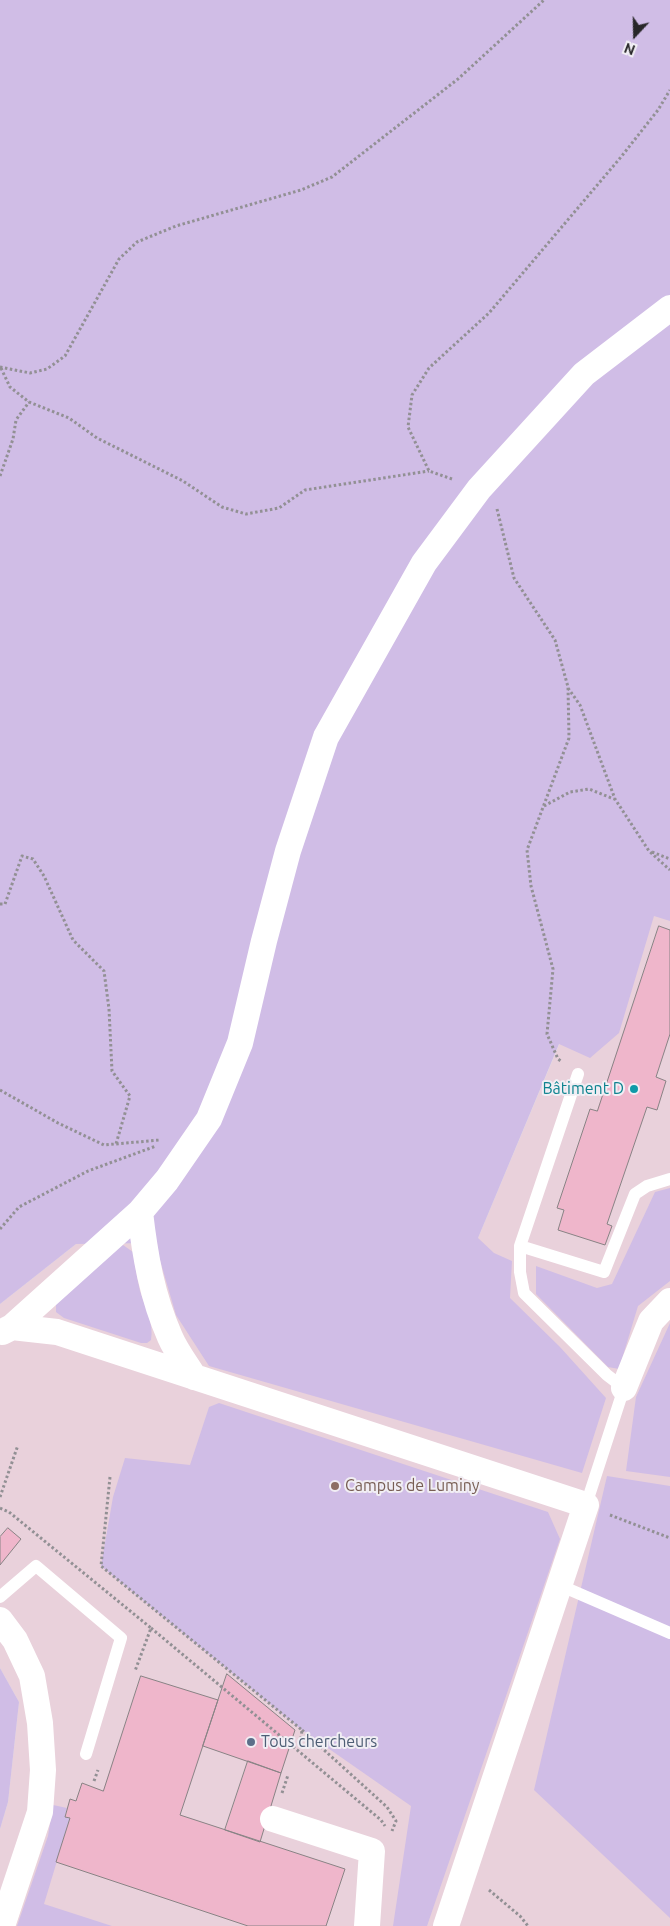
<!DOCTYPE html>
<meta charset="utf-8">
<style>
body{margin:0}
#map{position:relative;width:670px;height:1926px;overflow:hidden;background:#e3e1e6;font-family:Ubuntu,sans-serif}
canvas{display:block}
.north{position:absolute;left:610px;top:10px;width:50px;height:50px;-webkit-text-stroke:4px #f1eef4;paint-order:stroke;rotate:201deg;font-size:14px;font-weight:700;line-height:20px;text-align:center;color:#282729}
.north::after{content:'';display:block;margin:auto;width:18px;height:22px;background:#282729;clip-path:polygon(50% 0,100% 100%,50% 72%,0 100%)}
</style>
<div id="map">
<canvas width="670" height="1926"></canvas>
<div class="north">N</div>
</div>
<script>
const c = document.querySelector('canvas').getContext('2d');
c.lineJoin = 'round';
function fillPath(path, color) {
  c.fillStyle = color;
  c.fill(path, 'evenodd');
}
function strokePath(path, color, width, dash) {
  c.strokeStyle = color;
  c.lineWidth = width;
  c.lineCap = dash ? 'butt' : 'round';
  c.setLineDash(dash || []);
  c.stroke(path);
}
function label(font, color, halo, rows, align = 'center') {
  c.font = font + ' Ubuntu,sans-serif';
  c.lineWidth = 4;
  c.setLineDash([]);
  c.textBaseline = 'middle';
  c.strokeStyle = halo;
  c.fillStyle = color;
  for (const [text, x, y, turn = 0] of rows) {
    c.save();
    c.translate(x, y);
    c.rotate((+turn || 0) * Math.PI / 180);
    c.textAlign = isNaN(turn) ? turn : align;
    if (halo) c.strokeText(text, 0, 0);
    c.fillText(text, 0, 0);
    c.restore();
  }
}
fillPath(new Path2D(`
 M 670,837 L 670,1926 L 0,1926 L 0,1829 L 8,1802 L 19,1702 L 0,1668 L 0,1304 L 76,1244 L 478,1238 L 621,897 Z`), '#e9d1db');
fillPath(new Path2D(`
 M 0,0 L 670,0 L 670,921 L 654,916 L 619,1033 L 590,1058 L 559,1044 L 478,1238 L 494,1253 L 512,1261 L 510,1298 L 560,1347 L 606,1398 L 582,1473 L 209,1366 L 176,1315 L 159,1257 L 157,1243 L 76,1244 L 0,1304 Z
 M 670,1188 L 670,1281 L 638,1306 L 619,1369 L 608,1367 L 536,1294 L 536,1266 L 597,1288 L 612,1284 L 655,1192 Z
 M 123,1245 L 133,1252 C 135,1265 137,1278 140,1291 C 145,1307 154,1323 151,1340 L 147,1343 L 141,1343 L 64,1318 L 56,1312 L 56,1303 L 117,1248 Z
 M 670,1323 L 670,1477 L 626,1471 L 636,1397 Z
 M 219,1403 L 548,1512 L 560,1539 L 427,1926 L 393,1926 L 411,1806 L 302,1730 L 101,1566 L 113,1497 L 125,1458 L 190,1465 L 209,1407 Z
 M 607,1476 L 670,1486 L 670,1918 L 534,1790 Z
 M 0,1668 L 19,1702 L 8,1802 L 0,1829 Z
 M 53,1805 L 67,1808 L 65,1816 L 70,1818 L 44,1904 L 112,1926 L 17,1926 L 48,1836 Z`), '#d0bde6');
const building = new Path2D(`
 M 659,926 L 670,930 L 670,1034 L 656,1077 L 666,1081 L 657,1110 L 647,1107 L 607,1224 L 612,1226 L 605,1245 L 558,1230 L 564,1210 L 557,1208 L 590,1109 L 597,1111 Z
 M 8,1528 L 21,1539 L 0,1565 L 0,1537 Z
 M 227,1674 L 295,1730 L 281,1773 L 203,1746 Z
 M 141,1676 L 218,1700 L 180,1815 L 345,1869 L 326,1926 L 248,1926 L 56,1862 L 70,1818 L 65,1817 L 70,1799 L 76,1801 L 82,1783 L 103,1791 Z
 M 248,1761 L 281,1773 L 260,1842 L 225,1830 Z`);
fillPath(building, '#efb6cb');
strokePath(building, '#898385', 1);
strokePath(new Path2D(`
 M 0,367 L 30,373 L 47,369 L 65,356 L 119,259 L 137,242 L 176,226 L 301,190 L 332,177 L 458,79 L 544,0
 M 1,368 L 10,387 L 29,402 L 69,418 L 97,438 L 183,481 L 222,507 L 246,514 L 279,508 L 305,490 L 429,471
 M 0,476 L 13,439 L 16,420 L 29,402
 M 452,479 L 429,471 L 408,427 L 412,395 L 429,368 L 489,313 L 621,157 L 658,110 L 670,90
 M 497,509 L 514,578 L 555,640 L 568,687 L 569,738 L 527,850 L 531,886 L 553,969 L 547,1034 L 558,1059 L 562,1062
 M 568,688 L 580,705 L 615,799 L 649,851 L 670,870
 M 544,806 L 570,792 L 589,789 L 614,799
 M 652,852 L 670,859
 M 0,904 L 5,904 L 22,856 L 33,859 L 44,876 L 73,940 L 104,971 L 109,1009 L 112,1071 L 130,1096 L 116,1144
 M 0,1090 L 58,1123 L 104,1145 L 160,1140
 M 0,1229 L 19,1207 L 88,1171 L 156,1146
 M 110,1477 L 101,1566 L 302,1730 L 301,1738
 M 0,1497 L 18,1445
 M 0,1508 L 9,1512 L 151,1628 L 135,1671
 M 610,1515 L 670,1538
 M 151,1628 L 381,1820 L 385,1826
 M 302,1730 L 387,1807 L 396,1821 L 392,1831
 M 94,1781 L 98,1770
 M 282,1793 L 288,1775
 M 489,1890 L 520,1916 L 528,1926`), '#929094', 3, [2.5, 2.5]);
strokePath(new Path2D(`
 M 578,1074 L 520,1246 L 604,1272 L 635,1194 L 647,1186 L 670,1179
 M 520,1246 L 520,1272 L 524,1293 L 607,1375 L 624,1388 L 586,1505
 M 559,1585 L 670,1633
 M 0,1597 L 36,1566 L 121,1638 L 86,1754`), '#fff', 12);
strokePath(new Path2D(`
 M 140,1212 C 145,1256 152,1296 170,1337 C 176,1351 186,1364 194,1377
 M 12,1327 L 140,1212 L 167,1180 L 209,1119 L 240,1043 L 264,941 L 288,851 L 326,737 L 424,563 L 479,489 L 584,374 L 670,308
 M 2,1332 L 12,1327 L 57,1332 L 586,1505 L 446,1926
 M 624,1388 L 651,1321 L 670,1301
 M 0,1620 L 15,1640 L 32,1676 L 40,1723 L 43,1770 L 40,1812 L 2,1926
 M 273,1819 L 372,1851 L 367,1926`), '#fff', 26);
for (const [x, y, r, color] of [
 [634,1089,5,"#0f9aa8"],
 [335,1486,5,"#8d6e63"],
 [251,1742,5,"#5c6f8a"]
]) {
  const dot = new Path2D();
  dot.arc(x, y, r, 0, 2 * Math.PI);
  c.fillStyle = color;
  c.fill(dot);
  strokePath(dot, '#f1eef4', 2);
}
label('16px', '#0d838f', '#f1eef4', [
 ["Bâtiment D",624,1089]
], 'right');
label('16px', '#785e54', '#f1eef4', [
 ["Campus de Luminy",345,1486]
], 'left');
label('16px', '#4e5e75', '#f1eef4', [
 ["Tous chercheurs",261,1742]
], 'left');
</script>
